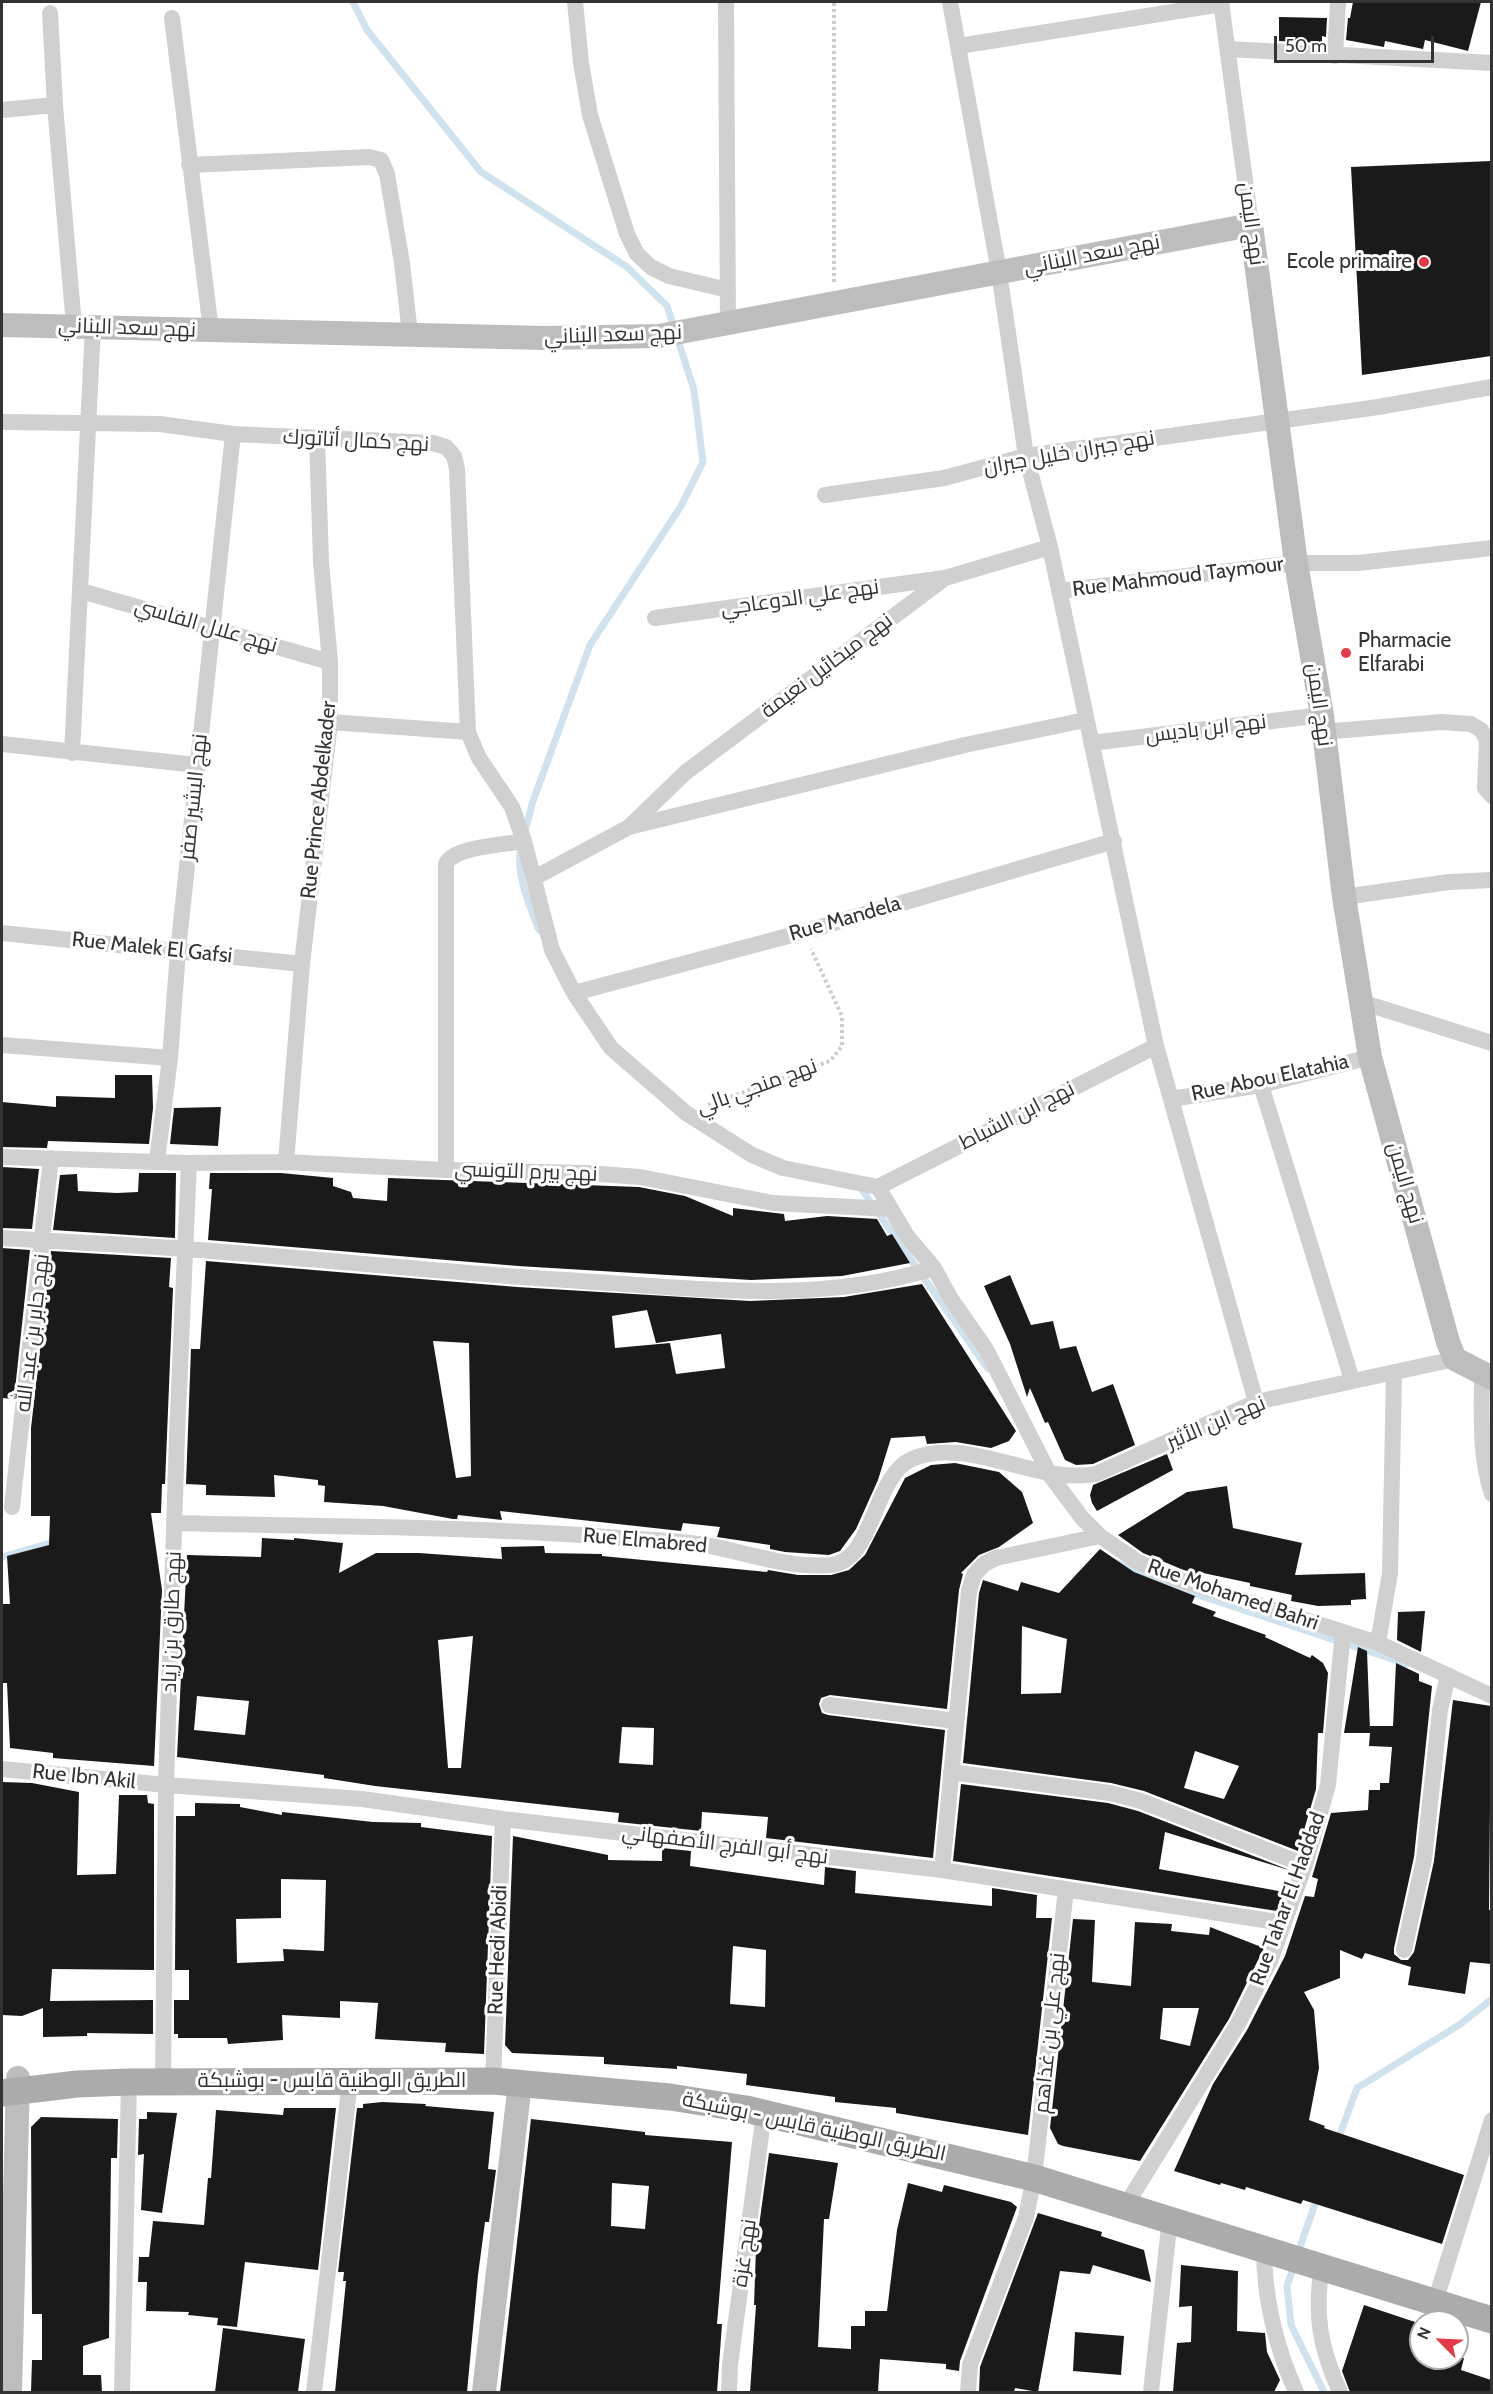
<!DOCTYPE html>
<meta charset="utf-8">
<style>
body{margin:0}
#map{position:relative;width:1493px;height:2394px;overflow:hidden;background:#fff;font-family:Cabin,sans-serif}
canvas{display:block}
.frame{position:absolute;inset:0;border:3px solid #333;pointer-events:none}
.north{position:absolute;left:1409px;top:2310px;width:60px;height:60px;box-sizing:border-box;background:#fff;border:2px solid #adadad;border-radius:50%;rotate:294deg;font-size:16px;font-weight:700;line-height:24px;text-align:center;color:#333}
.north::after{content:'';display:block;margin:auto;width:21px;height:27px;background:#e63946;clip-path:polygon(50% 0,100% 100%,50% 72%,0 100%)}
.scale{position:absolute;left:1274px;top:36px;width:160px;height:27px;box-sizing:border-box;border:3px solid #333;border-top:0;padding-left:8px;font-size:18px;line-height:21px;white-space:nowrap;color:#333;-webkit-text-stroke:4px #fff;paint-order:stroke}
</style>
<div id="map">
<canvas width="1493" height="2394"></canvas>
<div class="frame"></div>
<div class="north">N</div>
<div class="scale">50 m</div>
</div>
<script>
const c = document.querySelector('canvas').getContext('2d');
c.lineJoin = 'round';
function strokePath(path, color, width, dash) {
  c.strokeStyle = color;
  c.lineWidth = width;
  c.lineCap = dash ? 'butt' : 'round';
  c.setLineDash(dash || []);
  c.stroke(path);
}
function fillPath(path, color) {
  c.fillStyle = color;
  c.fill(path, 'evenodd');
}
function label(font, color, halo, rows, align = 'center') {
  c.font = font + ' Cabin,Cairo,sans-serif';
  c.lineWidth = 6;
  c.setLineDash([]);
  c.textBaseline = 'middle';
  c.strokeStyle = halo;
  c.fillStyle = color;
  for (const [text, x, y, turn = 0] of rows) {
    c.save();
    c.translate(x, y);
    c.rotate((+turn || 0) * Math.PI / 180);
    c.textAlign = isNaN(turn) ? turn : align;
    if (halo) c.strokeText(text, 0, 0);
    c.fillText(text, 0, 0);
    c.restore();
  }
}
strokePath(new Path2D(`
 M 353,2 L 367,30 L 481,172 L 627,267 L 667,306 L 694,390 L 703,462 L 681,506 L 590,645 L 533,801 L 525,831
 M 521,848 C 515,873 530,907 539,930
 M 860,1187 L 988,1369
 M 2,1557 L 57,1541
 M 1117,1563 L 1168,1585 L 1407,1664
 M 1337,2142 L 1357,2088 L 1459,2025 L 1492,1999
 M 1298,2253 L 1318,2195
 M 1295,2263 L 1287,2286 L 1291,2325 L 1324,2392`), '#cfe2ee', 7);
fillPath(new Path2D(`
 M 1353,2 L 1481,2 L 1468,51 L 1425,40 L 1423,49 L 1385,41 L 1384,47 L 1346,40 L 1348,18 L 1350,18 Z
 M 1279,17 L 1327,18 L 1326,37 L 1322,36 L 1322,43 L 1279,41 Z
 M 1491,161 L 1491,356 L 1362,375 L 1351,167 Z
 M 115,1075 L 152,1075 L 153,1108 L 149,1144 L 48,1141 L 47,1148 L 2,1147 L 2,1102 L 56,1107 L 56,1096 L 115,1098 Z
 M 221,1107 L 218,1146 L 170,1144 L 174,1108 Z
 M 2,1167 L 39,1169 L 32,1229 L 2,1228 Z
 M 139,1173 L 176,1173 L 175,1238 L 53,1230 L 60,1175 L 77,1174 L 78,1191 L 117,1193 L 138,1192 Z
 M 210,1173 L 281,1173 L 333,1178 L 333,1186 L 351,1192 L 353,1198 L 387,1201 L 388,1178 L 639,1187 L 685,1196 L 733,1216 L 733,1208 L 784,1214 L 785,1221 L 827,1216 L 877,1219 L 887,1236 L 892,1234 L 910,1263 L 842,1276 L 751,1280 L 518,1266 L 208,1240 L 212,1189 L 209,1189 Z
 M 2,1248 L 30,1250 L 14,1399 L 2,1398 Z
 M 51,1251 L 171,1258 L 169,1287 L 173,1288 L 165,1484 L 162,1484 L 161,1513 L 151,1513 L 162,1590 L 154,1766 L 53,1758 L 53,1753 L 10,1748 L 7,1683 L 2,1683 L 2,1604 L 10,1604 L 7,1556 L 49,1545 L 50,1516 L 31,1516 L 31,1428 Z
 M 206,1261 L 517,1287 L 750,1301 L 844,1297 L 922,1284 L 1016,1431 L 1009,1441 L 991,1448 L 956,1442 L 927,1444 L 925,1436 L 891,1438 L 878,1480 L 856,1529 L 840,1551 L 829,1555 L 785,1552 L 770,1549 L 770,1545 L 717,1537 L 720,1527 L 683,1523 L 681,1531 L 500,1511 L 502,1520 L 458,1515 L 457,1519 L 453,1519 L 383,1506 L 324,1502 L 325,1486 L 318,1485 L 318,1480 L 274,1475 L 275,1497 L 206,1495 L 206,1485 L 186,1484 L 191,1349 L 200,1349 ZM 647,1310 L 656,1343 L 721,1334 L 725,1368 L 676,1374 L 670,1343 L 615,1348 L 612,1316 ZM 433,1341 L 469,1343 L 471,1476 L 456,1478 Z
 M 1010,1275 L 1031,1325 L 1053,1321 L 1060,1349 L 1076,1346 L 1092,1392 L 1113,1384 L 1135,1445 L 1093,1464 L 1076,1465 L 1065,1460 L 1048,1422 L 1045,1423 L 1030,1388 L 1027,1397 L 1010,1344 L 984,1286 Z
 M 1167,1454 L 1173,1470 L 1097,1511 L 1092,1503 L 1090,1495 L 1093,1485 Z
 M 955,1463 L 999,1472 L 1022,1492 L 1033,1523 L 999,1547 L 979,1555 L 961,1573 L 963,1574 L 959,1590 L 947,1709 L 830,1695 L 821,1698 L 819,1704 L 822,1713 L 828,1715 L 945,1730 L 933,1858 L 766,1838 L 768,1817 L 702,1812 L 701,1831 L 618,1822 L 619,1813 L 375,1786 L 324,1778 L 324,1775 L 177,1757 L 187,1555 L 261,1557 L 262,1538 L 294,1540 L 294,1538 L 343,1543 L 339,1573 L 376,1553 L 419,1553 L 502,1559 L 501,1547 L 544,1546 L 545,1553 L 602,1554 L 602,1556 L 767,1572 L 768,1570 L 798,1575 L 831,1575 L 849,1570 L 865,1555 L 905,1478 L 931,1465 ZM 473,1636 L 461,1768 L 448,1768 L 438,1640 ZM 197,1696 L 249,1701 L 245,1735 L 194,1730 ZM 622,1727 L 654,1728 L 653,1765 L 619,1763 Z
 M 1227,1486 L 1233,1528 L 1302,1543 L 1295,1575 L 1365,1573 L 1366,1599 L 1351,1600 L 1351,1605 L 1318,1606 L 1291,1601 L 1292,1595 L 1250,1586 L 1250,1583 L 1203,1573 L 1202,1576 L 1181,1569 L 1143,1553 L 1118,1535 L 1187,1492 Z
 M 1100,1549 L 1134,1572 L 1195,1596 L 1192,1603 L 1216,1612 L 1213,1616 L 1266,1635 L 1265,1637 L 1310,1658 L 1312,1655 L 1323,1663 L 1328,1673 L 1323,1733 L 1318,1733 L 1316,1789 L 1298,1851 L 1144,1791 L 1111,1783 L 963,1763 L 979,1593 L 983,1580 L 1018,1591 L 1021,1582 L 1059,1593 ZM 1022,1626 L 1067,1639 L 1061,1693 L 1021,1694 ZM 1195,1751 L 1239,1766 L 1224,1799 L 1184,1788 Z
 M 1425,1611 L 1421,1652 L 1397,1640 L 1398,1612 Z
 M 1358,1647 L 1367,1651 L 1370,1730 L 1370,1726 L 1393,1726 L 1396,1663 L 1419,1674 L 1419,1681 L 1432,1686 L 1414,1857 L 1394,1948 L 1394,1954 L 1401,1960 L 1408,1960 L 1414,1952 L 1434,1861 L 1453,1700 L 1491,1706 L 1489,1910 L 1491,1910 L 1491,1964 L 1470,1962 L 1465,1994 L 1408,1985 L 1411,1967 L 1365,1953 L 1362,1959 L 1340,1950 L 1340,1978 L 1304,1992 L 1314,2010 L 1319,2068 L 1309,2120 L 1325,2126 L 1324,2128 L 1464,2175 L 1442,2244 L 1303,2200 L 1301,2204 L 1246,2187 L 1245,2190 L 1221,2183 L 1220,2185 L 1174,2171 L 1213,2084 L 1247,2030 L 1285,1956 L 1305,1896 L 1314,1897 L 1318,1879 L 1312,1877 L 1331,1813 L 1368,1810 L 1369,1790 L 1380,1790 L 1380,1783 L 1389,1783 L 1392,1747 L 1369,1746 L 1370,1733 L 1344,1733 Z
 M 2,1782 L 32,1783 L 79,1792 L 77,1875 L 116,1874 L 119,1795 L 147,1795 L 148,1803 L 154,1804 L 154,1970 L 52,1969 L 50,2001 L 153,2000 L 153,2034 L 87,2033 L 87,2036 L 43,2037 L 43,2008 L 22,2016 L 2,2015 Z
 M 961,1784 L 1108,1803 L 1138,1811 L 1292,1871 L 1165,1832 L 1159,1869 L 1284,1892 L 1277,1911 L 953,1861 Z
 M 195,1803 L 240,1804 L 240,1807 L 282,1815 L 282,1812 L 373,1822 L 421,1823 L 421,1827 L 492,1836 L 484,2054 L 445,2052 L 446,2043 L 375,2039 L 378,2003 L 340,2001 L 340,2018 L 282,2015 L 283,2040 L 228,2044 L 227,2038 L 178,2038 L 178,2034 L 174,2034 L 174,2000 L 189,2000 L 189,1970 L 175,1970 L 176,1816 L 195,1816 ZM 281,1879 L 326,1880 L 324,1951 L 283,1949 L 284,1961 L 237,1963 L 236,1919 L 281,1918 Z
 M 513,1836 L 608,1855 L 608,1860 L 662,1861 L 662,1848 L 691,1851 L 690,1866 L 824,1885 L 825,1867 L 856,1871 L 855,1893 L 992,1906 L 992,1888 L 1037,1895 L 1036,1918 L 1052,1918 L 1028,2135 L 896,2113 L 896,2108 L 835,2102 L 835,2097 L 746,2085 L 747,2074 L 677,2066 L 677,2069 L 604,2064 L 604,2057 L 512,2053 L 505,2045 ZM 733,1946 L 766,1950 L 765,2007 L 730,2004 Z
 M 1073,1919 L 1095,1920 L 1092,1982 L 1131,1986 L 1135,1922 L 1172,1924 L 1171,1931 L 1209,1935 L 1210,1927 L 1264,1948 L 1229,2019 L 1140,2161 L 1063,2146 L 1058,2144 L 1050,2128 ZM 1163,2008 L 1199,2008 L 1190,2046 L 1160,2039 Z
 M 382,2102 L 426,2104 L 425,2106 L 494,2112 L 488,2169 L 496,2170 L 489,2222 L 485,2222 L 478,2275 L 467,2392 L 335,2392 L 346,2281 L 343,2281 L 344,2272 L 338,2272 L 357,2108 L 363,2108 L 363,2104 Z
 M 284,2108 L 336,2108 L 318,2270 L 245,2262 L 237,2327 L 217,2325 L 218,2318 L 188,2315 L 189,2312 L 146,2311 L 147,2282 L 138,2282 L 139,2257 L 149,2257 L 153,2221 L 204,2225 L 208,2178 L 211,2178 L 216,2110 L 283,2115 Z
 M 147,2112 L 177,2113 L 162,2213 L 141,2210 L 144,2154 L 138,2155 L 139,2119 L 147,2119 Z
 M 41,2117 L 118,2119 L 117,2158 L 111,2158 L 109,2338 L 83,2346 L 83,2375 L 101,2375 L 102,2392 L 31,2392 L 32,2360 L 42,2360 L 42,2314 L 32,2314 L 31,2127 Z
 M 531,2119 L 645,2132 L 645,2135 L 732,2142 L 717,2324 L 722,2324 L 717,2392 L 500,2392 ZM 612,2183 L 649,2186 L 645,2229 L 611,2226 Z
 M 769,2153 L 838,2163 L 829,2219 L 824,2219 L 818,2347 L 851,2349 L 851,2326 L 865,2326 L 865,2311 L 887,2311 L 897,2230 L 908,2183 L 942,2192 L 944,2185 L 1011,2202 L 1017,2207 L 960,2361 L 959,2371 L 946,2369 L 946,2364 L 880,2359 L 878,2392 L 750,2392 L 756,2305 L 754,2305 L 756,2248 Z
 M 1038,2213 L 1102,2232 L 1101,2236 L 1144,2250 L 1151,2282 L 1093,2265 L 1090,2274 L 1060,2271 L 1038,2392 L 1015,2388 L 1014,2392 L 979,2392 L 980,2367 Z
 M 1181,2265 L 1238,2271 L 1237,2331 L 1265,2333 L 1267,2352 L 1280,2380 L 1274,2392 L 1173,2392 L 1177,2343 L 1191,2342 L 1192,2306 L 1179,2307 Z
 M 1364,2305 L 1421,2324 L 1421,2358 L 1464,2358 L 1461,2370 L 1491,2380 L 1491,2392 L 1350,2392 L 1342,2371 Z
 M 223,2328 L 305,2339 L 298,2392 L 215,2392 Z
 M 1075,2332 L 1124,2336 L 1121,2375 L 1073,2371 Z`), '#1a1a1a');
strokePath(new Path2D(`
 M 834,282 L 834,2
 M 708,1105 L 830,1061 L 842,1046 L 842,1016 L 811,949`), '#cdcdcd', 4, [3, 3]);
strokePath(new Path2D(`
 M 575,2 L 581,63 L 590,115 L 627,234 L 637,254 L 651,267 L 669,276 L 728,290
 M 726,2 L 728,324
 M 950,2 L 999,272 L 1026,456 L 1050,547 L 1156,1046 L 1256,1402
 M 1221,2 L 1251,225
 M 50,13 L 55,105 L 74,326
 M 172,18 L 211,330
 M 959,46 L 1222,4
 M 1228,49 L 1492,63
 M 1335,56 L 1338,2
 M 2,110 L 55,105
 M 189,165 L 369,157 L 381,160 L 387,174 L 402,263 L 410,334
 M 2,422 L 160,424 L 233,434 L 433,443 L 446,447 L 454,456 L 457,469 L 468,732 L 479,758 L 512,807 L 524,841 L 552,950 L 574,993 L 611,1048 L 686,1113 L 752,1155 L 783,1168 L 878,1187
 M 825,495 L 944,478 L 1026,456 L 1378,407 L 1492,387
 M 81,591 L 330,662
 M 1059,591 L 1296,563 L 1358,563 L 1492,548
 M 655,618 L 944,578
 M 330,722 L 468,732
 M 1322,732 L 1441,722 L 1471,724 L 1481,730 L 1487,740 L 1485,788 L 1492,796
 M 1091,743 L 1322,715
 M 2,744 L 197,765
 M 72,753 L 93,326
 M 629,827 L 686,772 L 945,578 L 1050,547
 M 534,878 L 629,827 L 965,745 L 1085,720
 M 1344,897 L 1449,882 L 1492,880
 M 2,933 L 302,964
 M 574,993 L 803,932 L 1114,841
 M 1361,1002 L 1492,1043
 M 2,1045 L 170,1058
 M 1261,1085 L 1352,1380
 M 1171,1099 L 1261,1085 L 1370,1057
 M 2,1157 L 189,1163 L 286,1162 L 446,1170 L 587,1173 L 640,1177 L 773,1203 L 891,1209
 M 157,1161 L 170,1058 L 178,951 L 233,434
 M 286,1162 L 302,964 L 330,722 L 330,662 L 321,562 L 317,438
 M 446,1170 L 446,864 C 454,846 505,845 524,841
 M 878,1187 L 907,1236 L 934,1268 L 951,1299 L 986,1349 L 1050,1475 L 1082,1518 L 1100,1536 L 1138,1562 L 1177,1579 L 1378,1643 L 1492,1696
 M 878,1187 L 1156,1046
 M 2,1238 C 63,1242 124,1244 185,1249 C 312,1258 438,1272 565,1280 C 687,1287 815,1306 934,1268
 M 1482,1374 C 1482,1414 1479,1455 1492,1494
 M 12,1507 L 51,1158
 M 175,1523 C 324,1527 473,1526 621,1538 C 648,1540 677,1540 705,1545 C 746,1552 788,1569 831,1565 C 874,1561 873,1476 912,1459 C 968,1435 1035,1485 1096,1474 L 1256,1402 L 1455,1359
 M 1378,1643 L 1390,1573 L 1394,1372
 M 829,1705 L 956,1721
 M 2,1769 L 166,1785 L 362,1799 L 503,1819 L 942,1870 L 1283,1923
 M 951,1772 L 1110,1793 L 1141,1801 L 1305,1865
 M 942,1870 L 969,1591 L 974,1575 L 984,1564 L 996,1558 L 1100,1536
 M 1404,1950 L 1424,1859 L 1440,1710 L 1448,1675
 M 493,2081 L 503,1819
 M 163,2082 L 166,1785 L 177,1435 L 189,1163
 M 1126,2205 L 1238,2024 L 1270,1961 L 1305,1865 L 1328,1785 L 1343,1632
 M 1264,2248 C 1264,2298 1276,2347 1296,2392
 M 1322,2266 C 1314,2314 1320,2348 1340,2392
 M 1435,2302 L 1492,2120
 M 122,2392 L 129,2082
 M 314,2392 L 350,2081
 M 729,2392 L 730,2365 L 764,2113
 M 968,2392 L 970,2365 L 1026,2217 L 1034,2178 L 1066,1889
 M 1151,2392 L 1170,2218`), '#d0d0d0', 16);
strokePath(new Path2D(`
 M 2,325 L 544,338 L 659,336 L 1251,225 L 1296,563 L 1322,715 L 1344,897 L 1370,1057 L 1448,1342 L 1455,1359 L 1492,1378
 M 10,2392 L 18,2078
 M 484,2392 L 520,2083`), '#bdbdbd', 24);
strokePath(new Path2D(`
 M 2,2093 L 77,2084 L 129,2082 L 493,2081 L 670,2097 L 746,2109 L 1034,2178 L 1492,2320`), '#ababab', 27);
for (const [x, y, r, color] of [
 [1424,262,6,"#e63946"],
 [1346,653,6,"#e63946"]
]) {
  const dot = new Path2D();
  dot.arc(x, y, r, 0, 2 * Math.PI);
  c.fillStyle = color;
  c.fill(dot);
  strokePath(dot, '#fff', 2);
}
label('21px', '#333', '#fff', [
 ["نهج اليمن",1251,224,82],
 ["نهج سعد البناني",1092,255,-11],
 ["نهج سعد البناني",127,328,2],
 ["نهج سعد البناني",613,335,-2],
 ["نهج كمال أتاتورك",356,441,3],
 ["نهج جبران خليل جبران",1069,453,-10],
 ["Rue Mahmoud Taymour",1178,577,-7],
 ["نهج علي الدوعاجي",800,598,-8],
 ["نهج علال الفاسي",206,626,16],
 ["نهج ميخائيل نعيمة",827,666,-37],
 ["نهج اليمن",1319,705,82],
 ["نهج ابن باديس",1206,729,-7],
 ["نهج البشير صفر",194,797,-84],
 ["Rue Prince Abdelkader",319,800,-84],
 ["Rue Mandela",845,919,-16],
 ["Rue Malek El Gafsi",152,948,6],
 ["Rue Abou Elatahia",1270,1078,-12],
 ["نهج منجي بالي",757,1087,-20],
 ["نهج ابن الشباط",1017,1116,-27],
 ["نهج بيرم التونسي",526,1172,2],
 ["نهج اليمن",1405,1183,74],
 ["نهج جابر بن عبد الله",33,1333,-83],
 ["نهج ابن الأثير",1216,1423,-23],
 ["Rue Elmabred",645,1541,5],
 ["Rue Mohamed Bahri",1233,1595,19],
 ["نهج طارق بن زياد",172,1622,-88],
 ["Rue Ibn Akil",84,1777,6],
 ["نهج أبو الفرج الأصفهاني",725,1845,7],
 ["Rue Tahar El Haddad",1288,1899,-70],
 ["Rue Hedi Abidi",498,1950,-88],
 ["نهج علي بن غذاهم",1050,2033,-84],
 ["الطريق الوطنية قابس - بوشبكة",332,2081],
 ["الطريق الوطنية قابس - بوشبكة",814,2127,12],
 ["نهج غزة",745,2253,-82]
]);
label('21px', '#333', '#fff', [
 ["Ecole primaire",1412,262],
 ["Pharmacie",1358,641,"left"],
 ["Elfarabi",1358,665,"left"]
], 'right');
</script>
